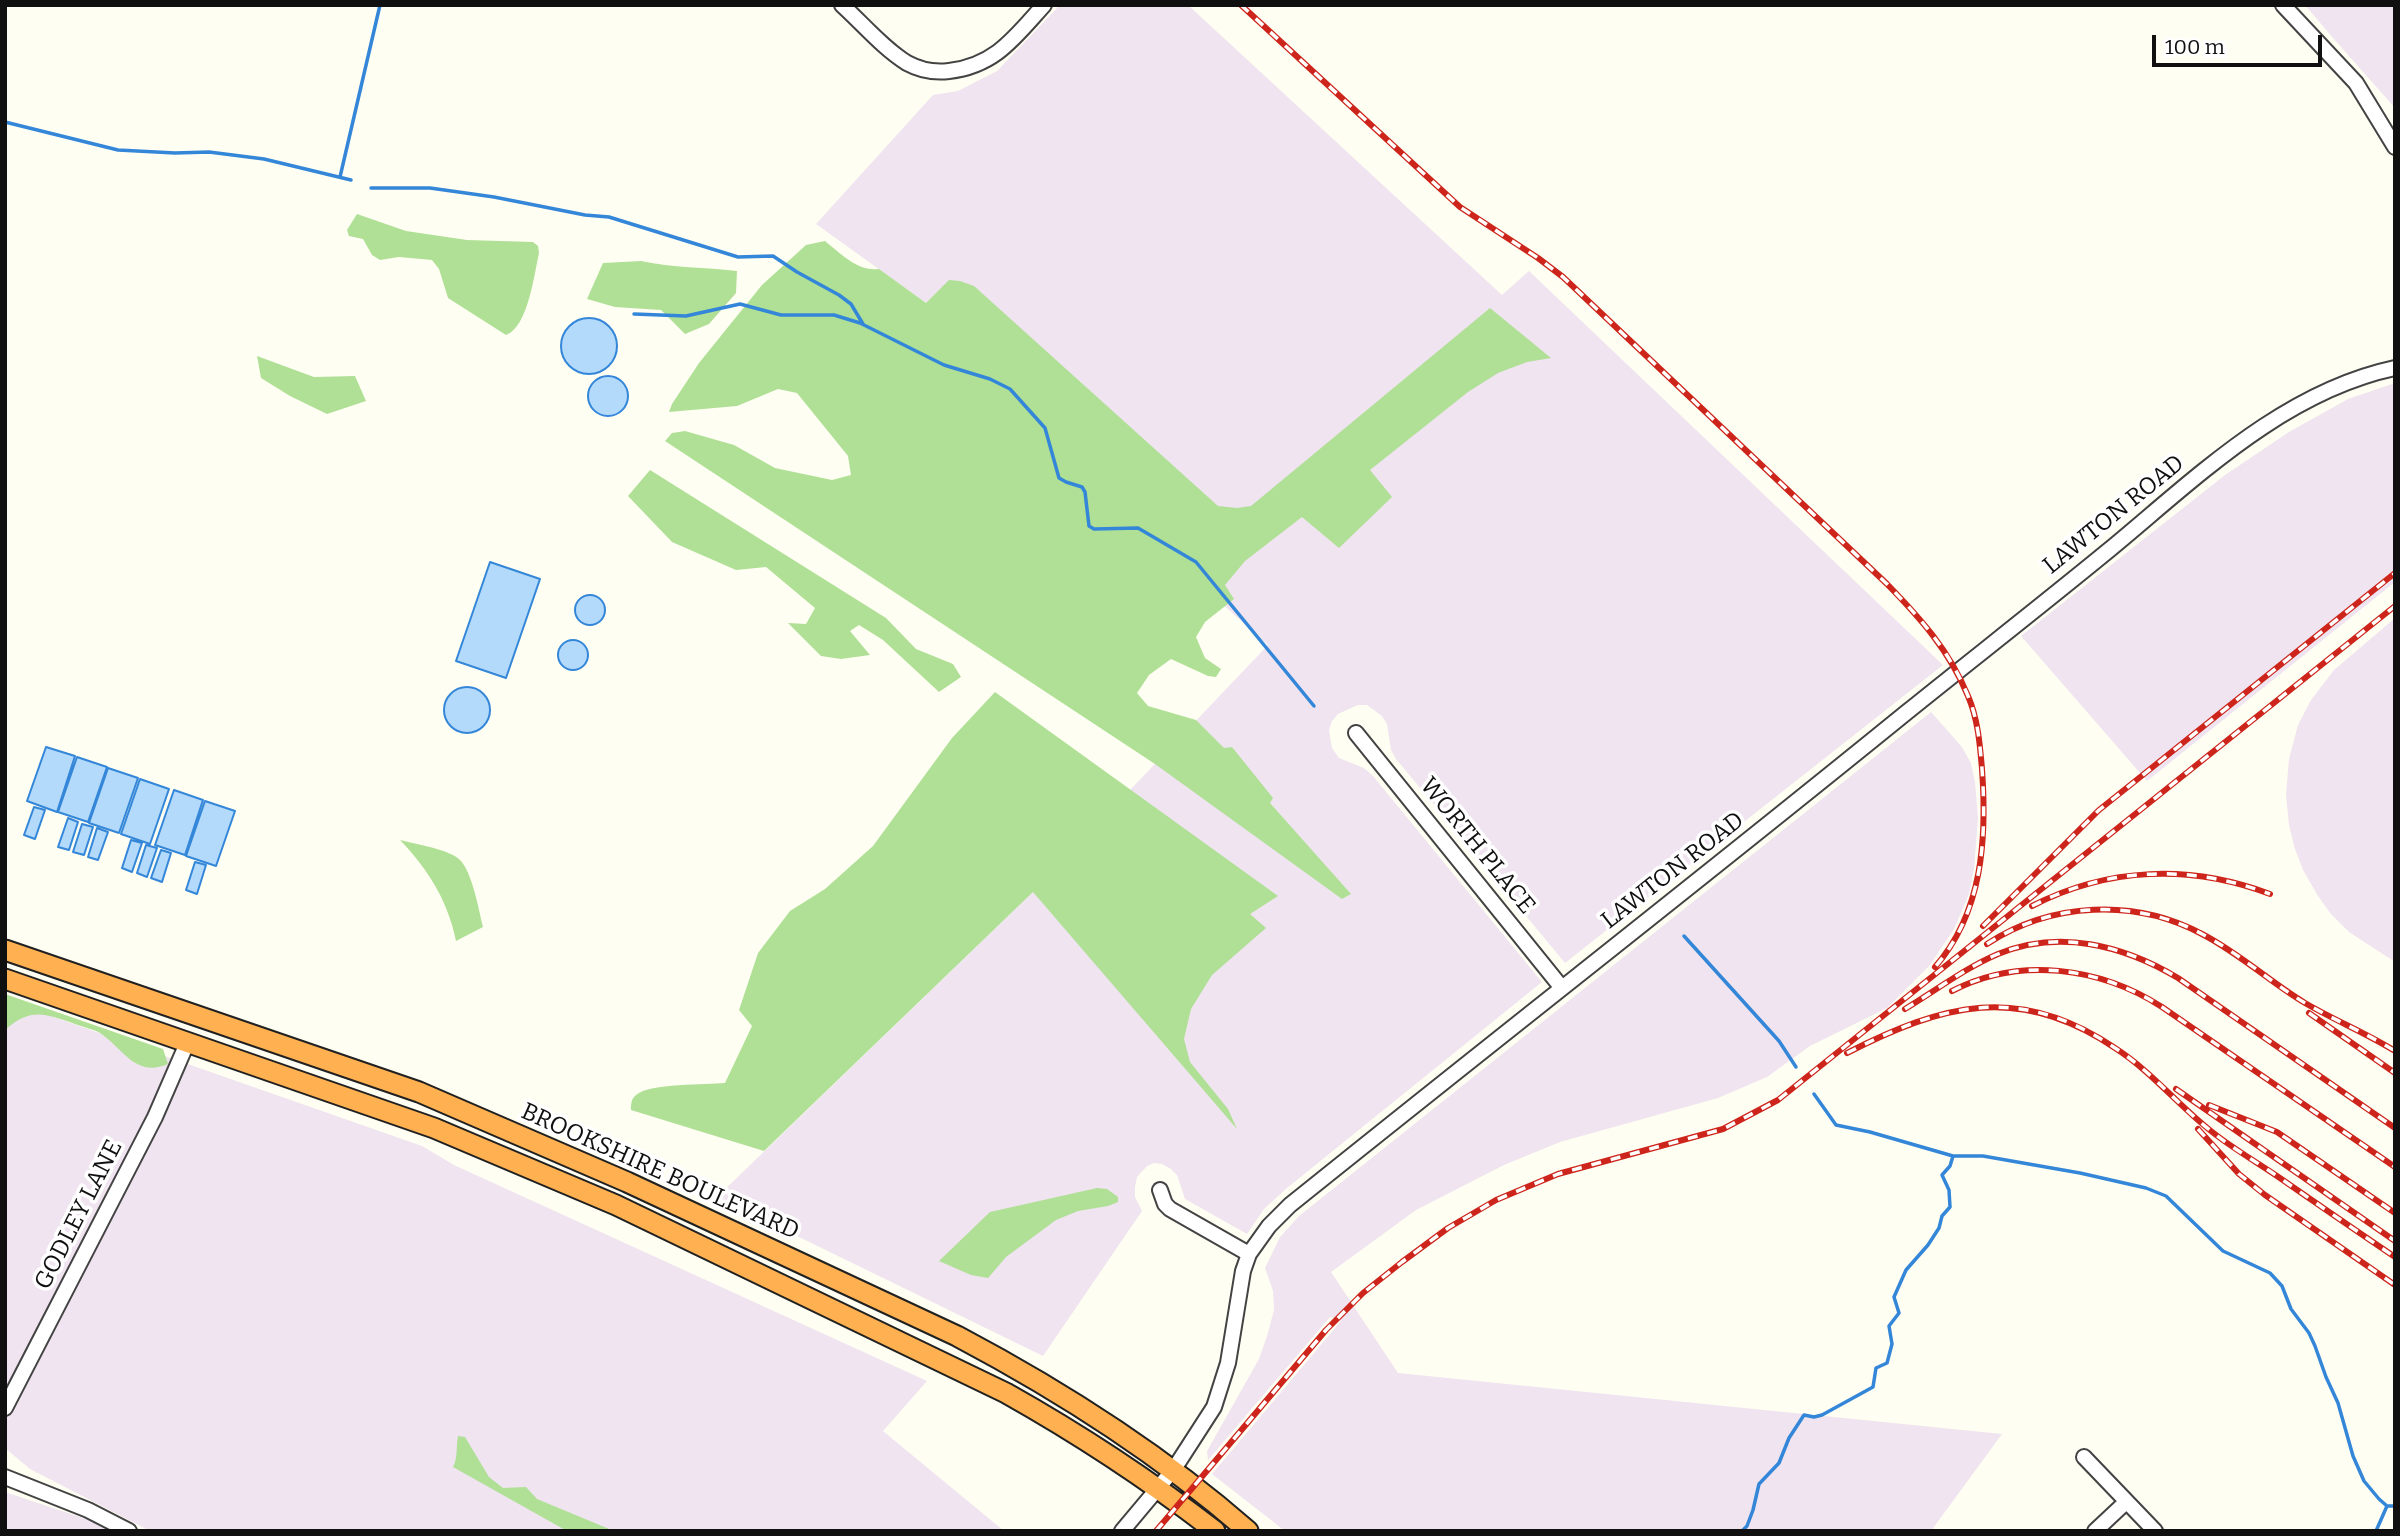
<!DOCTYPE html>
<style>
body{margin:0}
#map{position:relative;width:2400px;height:1536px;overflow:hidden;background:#fffef3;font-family:Bitter,serif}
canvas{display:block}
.frame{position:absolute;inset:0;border:7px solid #101010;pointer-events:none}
.scale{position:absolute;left:2152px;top:35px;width:170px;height:32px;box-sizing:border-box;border:4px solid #101010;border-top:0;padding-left:9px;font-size:21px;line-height:24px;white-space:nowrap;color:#101010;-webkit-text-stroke:5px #fff;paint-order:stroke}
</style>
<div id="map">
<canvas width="2400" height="1536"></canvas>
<div class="frame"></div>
<div class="scale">100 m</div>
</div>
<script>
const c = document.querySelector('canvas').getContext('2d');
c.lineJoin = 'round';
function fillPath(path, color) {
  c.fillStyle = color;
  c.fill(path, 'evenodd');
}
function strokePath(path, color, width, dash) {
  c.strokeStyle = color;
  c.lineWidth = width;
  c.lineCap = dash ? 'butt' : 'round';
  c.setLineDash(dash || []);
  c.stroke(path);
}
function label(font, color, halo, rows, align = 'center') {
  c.font = font + ' Bitter,serif';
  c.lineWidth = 7;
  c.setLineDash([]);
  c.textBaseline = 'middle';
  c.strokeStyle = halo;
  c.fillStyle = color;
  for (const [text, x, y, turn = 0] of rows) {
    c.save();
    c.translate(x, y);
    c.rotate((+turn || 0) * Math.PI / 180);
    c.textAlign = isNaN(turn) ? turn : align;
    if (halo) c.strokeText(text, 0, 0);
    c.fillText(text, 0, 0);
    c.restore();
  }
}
fillPath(new Path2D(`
 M 1060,5 L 1188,5 L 1502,295 L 1529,271 L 1943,665 L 1565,963 L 1396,759 L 1391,750 L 1387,724 L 1382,716 L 1367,705 L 1358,705 L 1338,714 L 1332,721 L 1329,730 L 1332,748 L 1339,758 L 1364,768 L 1373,776 L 1542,982 L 1287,1188 L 1264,1209 L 1247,1234 L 1185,1199 L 1177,1175 L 1171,1169 L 1162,1164 L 1154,1163 L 1147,1166 L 1137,1177 L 1135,1187 L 1135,1197 L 1142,1211 L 1043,1356 L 717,1197 L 1033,892 L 1268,645 L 1192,577 L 950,280 L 926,303 L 816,224 L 933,95 L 958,91 L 997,71 Z
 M 2305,5 L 2395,5 L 2395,108 L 2333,38 Z
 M 2395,383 L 2395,582 L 2147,781 L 2021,636 L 2225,475 L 2289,432 L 2348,399 Z
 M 2395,618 L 2395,962 L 2349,932 L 2331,914 L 2318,896 L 2303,870 L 2295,849 L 2289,825 L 2286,795 L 2289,759 L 2298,725 L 2311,700 L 2334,670 Z
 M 1931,712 L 1962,747 L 1971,763 L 1975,782 L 1978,818 L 1974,869 L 1969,894 L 1954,929 L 1930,965 L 1887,1008 L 1810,1046 L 1767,1077 L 1718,1098 L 1560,1142 L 1504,1165 L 1416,1210 L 1331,1272 L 1398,1373 L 2002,1434 L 1931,1531 L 1285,1531 L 1212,1474 L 1341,1321 L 1330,1317 L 1208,1460 L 1207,1451 L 1259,1359 L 1268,1333 L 1274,1310 L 1273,1291 L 1265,1268 L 1280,1237 L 1299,1216 Z
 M 5,1000 L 422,1146 L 454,1165 L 927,1381 L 883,1431 L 1004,1531 L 150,1531 L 30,1469 L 5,1448 Z
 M 5,1492 L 95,1522 L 111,1531 L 5,1531 Z`), '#efe4ef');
fillPath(new Path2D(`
 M 357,214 L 406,231 L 467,240 L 533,242 L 538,246 L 539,253 C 534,275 528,327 506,335 L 448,298 L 439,269 L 432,260 L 399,257 L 380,260 L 372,255 L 363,239 L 349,236 L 347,230 Z
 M 825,241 C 840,253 858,272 879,269 L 926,303 L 949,280 L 960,281 L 974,286 L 1218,506 L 1237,508 L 1251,506 L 1490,308 L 1551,358 L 1527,362 L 1498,373 L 1468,392 L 1370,470 L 1392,497 L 1339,548 L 1302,517 L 1245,561 L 1225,585 L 1234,599 L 1205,622 L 1196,637 L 1205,658 L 1221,669 L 1216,677 L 1208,676 L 1171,659 L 1149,675 L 1137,693 L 1148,706 L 1196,720 L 1224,748 L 1232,747 L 1273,798 L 1270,803 L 1351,894 L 1342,899 L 1155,764 L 665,441 L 672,433 L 685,431 L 734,445 L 775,468 L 832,480 L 851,475 L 848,456 L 797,393 L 778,389 L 737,406 L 669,412 L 672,404 L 699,363 L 762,285 L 806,245 Z
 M 641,261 C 673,268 705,267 737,271 L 736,293 L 709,324 L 685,334 L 661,310 L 615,307 L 587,299 L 603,263 Z
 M 257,356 L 314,377 L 355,376 L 366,401 L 327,414 L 290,396 L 261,378 Z
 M 650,470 L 886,618 L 916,649 L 953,664 L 961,677 L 939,692 L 883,640 L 859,625 L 850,631 L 870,655 L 841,659 L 821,656 L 788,623 L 806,624 L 815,608 L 766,567 L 736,570 L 672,542 L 628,496 Z
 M 995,692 L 1278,896 L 1250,914 L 1266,928 L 1212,975 L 1191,1009 L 1184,1039 L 1190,1062 L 1228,1109 L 1237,1129 L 1033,892 L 764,1151 L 631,1110 C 631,1104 631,1099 636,1095 C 650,1083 706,1085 725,1083 L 752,1026 L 739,1010 L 758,953 L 790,911 L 825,889 L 873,846 L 952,738 Z
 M 400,840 C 415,844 448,849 459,859 C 472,870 479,911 483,927 L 456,941 C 448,901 428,869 400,840 Z
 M 5,994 L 163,1049 L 168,1064 C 135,1078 124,1049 100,1033 C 93,1029 82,1027 75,1024 C 45,1014 31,1007 5,1030 Z
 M 1097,1188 L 1107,1189 L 1118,1197 L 1118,1202 L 1108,1206 L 1078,1211 L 1056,1220 L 1006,1257 L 988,1278 L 971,1275 L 939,1261 L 990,1212 Z
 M 458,1436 L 465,1437 L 489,1477 L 503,1488 L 526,1487 L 537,1499 L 614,1531 L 567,1531 L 453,1467 C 458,1458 456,1446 458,1436 Z`), '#b0e096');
const water = new Path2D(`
 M561 346a28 28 0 1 1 56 0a28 28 0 1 1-56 0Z
 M588 396a20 20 0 1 1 40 0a20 20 0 1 1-40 0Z
 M 490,562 L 540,579 L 506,678 L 456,661 Z
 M575 610a15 15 0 1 1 30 0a15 15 0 1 1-30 0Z
 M558 655a15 15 0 1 1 30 0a15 15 0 1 1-30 0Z
 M444 710a23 23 0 1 1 46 0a23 23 0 1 1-46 0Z
 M 46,747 L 75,756 L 57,812 L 27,801 Z
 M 77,757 L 107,767 L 88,822 L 58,812 Z
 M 108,768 L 138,778 L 119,833 L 89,823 Z
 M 140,779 L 169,789 L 150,844 L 121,834 Z
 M 174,790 L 203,800 L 185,855 L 155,845 Z
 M 205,801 L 235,811 L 216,866 L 186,856 Z
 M 34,807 L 45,810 L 35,839 L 24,835 Z
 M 68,818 L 78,822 L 69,850 L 58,847 Z
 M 82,824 L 93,827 L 84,855 L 73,852 Z
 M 97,828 L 108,832 L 98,860 L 88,857 Z
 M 131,840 L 142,843 L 132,872 L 122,868 Z
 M 146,845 L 157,848 L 147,877 L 137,873 Z
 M 161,850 L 171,853 L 162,882 L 151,878 Z
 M 195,862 L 206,865 L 197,894 L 186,890 Z`);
fillPath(water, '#b3d9fb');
strokePath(water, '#3487d8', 2);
strokePath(new Path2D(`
 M 5,122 L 118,150 L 175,153 L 209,152 L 264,159 L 351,180
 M 340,177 L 380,5
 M 371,188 L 430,188 L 494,197 L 585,215 L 609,217 L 738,257 L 773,256 L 797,272 L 839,295 L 851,304 L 863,324
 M 634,314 L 686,316 L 740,304 L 781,315 L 834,315 L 860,323 L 944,365 L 990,379 L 1010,389 L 1045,428 L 1059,478 L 1066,482 L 1082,487 L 1085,492 L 1089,526 L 1094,529 L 1138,528 L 1196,562 L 1314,706
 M 1684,936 L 1779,1041 L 1796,1067
 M 1814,1094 L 1836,1125 L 1870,1132 L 1953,1156 L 1983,1156 L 2080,1173 L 2146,1188 L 2166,1196 L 2223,1251 L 2270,1273 L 2282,1286 L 2291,1309 L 2309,1333 L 2315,1346 L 2326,1377 L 2338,1403 L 2353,1456 L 2364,1481 L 2379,1499 L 2387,1506 L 2395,1506
 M 1742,1531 L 1747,1526 L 1753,1510 L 1759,1484 L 1779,1463 L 1789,1438 L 1804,1415 L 1814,1417 L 1822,1415 L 1873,1387 L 1876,1368 L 1887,1363 L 1892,1344 L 1889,1326 L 1899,1313 L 1894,1297 L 1906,1270 L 1928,1245 L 1939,1228 L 1942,1216 L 1950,1207 L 1949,1190 L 1942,1175 L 1950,1166 L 1953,1156
 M 2376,1531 L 2387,1506`), '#3487d8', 3.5);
const minor = new Path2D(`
 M 842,5 C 863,24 883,48 907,63 C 920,70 934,73 949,71 C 995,66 1015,37 1044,5
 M 2283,5 L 2356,83 L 2395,147
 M 1356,733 L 1562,988
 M 1160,1190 L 1165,1204 L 1170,1209 L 1249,1254
 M 5,1408 L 155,1117 L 188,1041
 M 2084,1457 L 2155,1531
 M 5,1477 L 88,1510 L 129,1531
 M 1122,1531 L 1174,1469 L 1214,1407 L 1228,1363 L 1243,1271 L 1249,1254 L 1269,1226 L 1290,1205 C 1495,1040 1703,878 1907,712 C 1974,658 2042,605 2109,550 C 2194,480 2282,392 2395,368
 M 2095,1531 L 2126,1502`);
const highway = new Path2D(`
 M 5,950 L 419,1092 L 627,1182 L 957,1336 C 1061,1391 1159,1453 1248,1531
 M 5,979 L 434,1128 L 616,1205 L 1006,1393 C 1079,1434 1149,1480 1215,1531`);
strokePath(minor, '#434343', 18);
strokePath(highway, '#212121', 23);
strokePath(minor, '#fff', 14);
strokePath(highway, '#ffb151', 19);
const rail = new Path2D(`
 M 1241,5 L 1460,207 L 1538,258 L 1563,277 L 1887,584 C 1921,619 1949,650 1968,696 C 1978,719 1980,745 1982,769 C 1987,838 1983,912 1935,967
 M 2032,906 C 2108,867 2190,864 2270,894
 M 1983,926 L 2099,810 L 2395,573
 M 1987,944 C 2051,902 2135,898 2202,934 C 2239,953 2270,982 2305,1003 C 2334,1020 2366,1033 2395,1051
 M 1952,991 C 2019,956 2100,967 2162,1007 L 2395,1167
 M 1905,1009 C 1935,991 1965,968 1998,954 C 2059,929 2123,945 2178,978 L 2395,1128
 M 2309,1013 L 2395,1073
 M 1847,1053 C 1943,1004 2019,983 2115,1048 C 2151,1071 2178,1105 2211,1131 C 2232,1148 2255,1161 2277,1176 C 2316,1203 2355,1230 2395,1257
 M 2176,1089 L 2395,1241
 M 2209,1105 L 2277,1132 L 2395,1213
 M 2198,1129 L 2239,1174 L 2265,1195 L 2395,1285
 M 1156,1531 L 1326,1330 L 1363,1293 L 1402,1262 L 1448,1228 L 1496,1200 L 1558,1174 L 1723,1129 L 1778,1100 L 2395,606`);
strokePath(rail, '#cd241b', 6);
strokePath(rail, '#fff', 3.5, [10]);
label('24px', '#101010', '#fff', [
 ["LAWTON ROAD",2114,515,-39],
 ["WORTH PLACE",1477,846,51],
 ["LAWTON ROAD",1673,871,-38],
 ["BROOKSHIRE BOULEVARD",660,1172,24],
 ["GODLEY LANE",79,1215,-63]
]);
</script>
